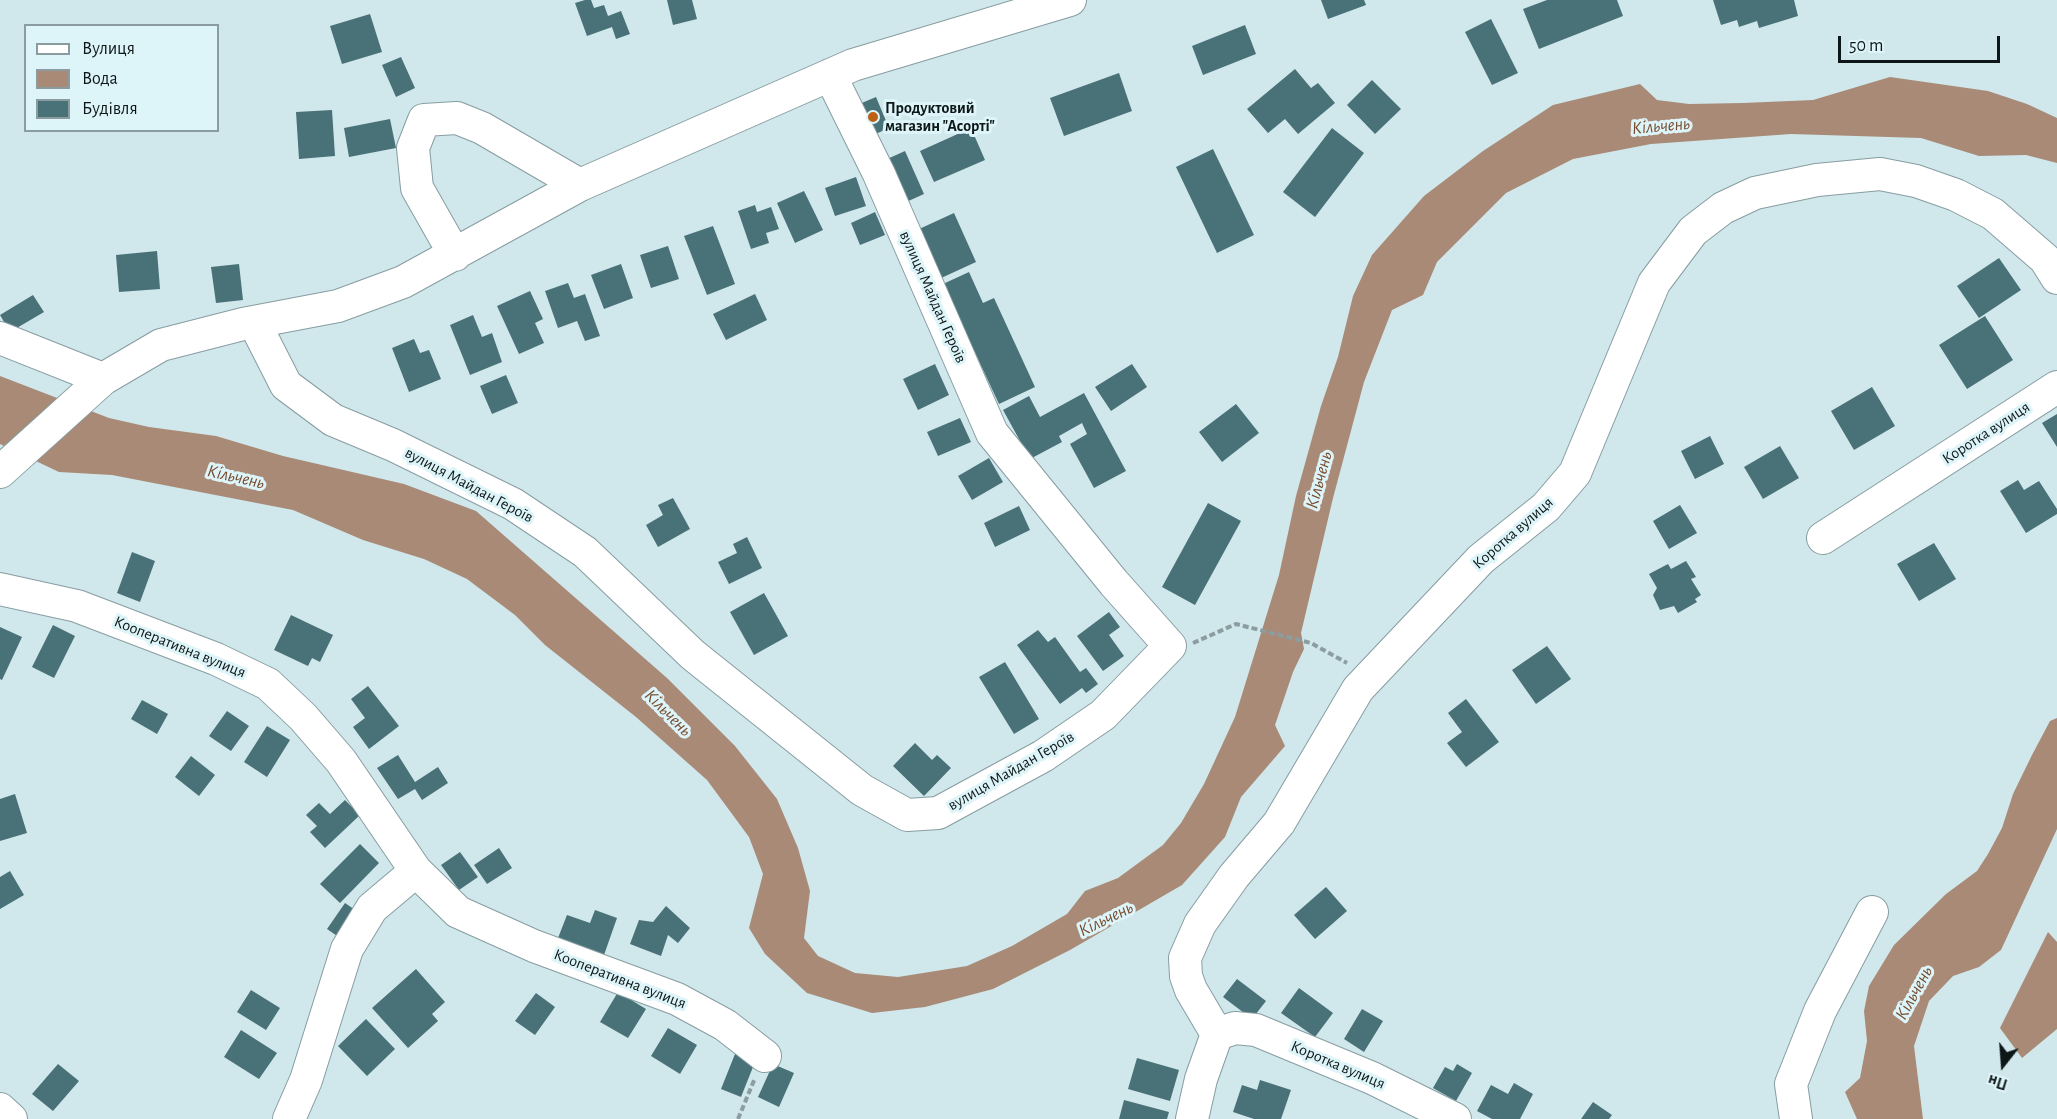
<!DOCTYPE html>
<meta charset="utf-8">
<style>
body{margin:0}
#map{position:relative;width:2057px;height:1119px;overflow:hidden;background:#d0e7eb;font-family:"Alegreya Sans",sans-serif}
canvas{display:block}
.legend{position:absolute;left:24px;top:24px;width:195px;height:108px;box-sizing:border-box;background:#ddf4f9;border:2px solid #8a9c9f;margin:0;padding:8px 10px;list-style:none;font-size:18px;color:#0e1718}
.legend li{display:flex;align-items:center;gap:12px;height:30px}
.legend b{width:30px;border:2px solid #8a9c9f}
.north{position:absolute;left:1973px;top:1035px;width:60px;height:60px;-webkit-text-stroke:4px #ddf4f9;paint-order:stroke;rotate:197deg;font-size:16px;font-weight:700;line-height:24px;text-align:center;color:#0e1718}
.north::after{content:'';display:block;margin:auto;width:21px;height:27px;background:#0e1718;clip-path:polygon(50% 0,100% 100%,50% 72%,0 100%)}
.scale{position:absolute;left:1838px;top:36px;width:162px;height:27px;box-sizing:border-box;border:3px solid #0e1718;border-top:0;padding-left:8px;font-size:18px;line-height:21px;white-space:nowrap;color:#0e1718;-webkit-text-stroke:4px #ddf4f9;paint-order:stroke}
</style>
<div id="map">
<canvas width="2057" height="1119"></canvas>
<ul class="legend">
<li><b style="height:8px;background:#fff"></b>Вулиця</li>
<li><b style="height:16px;background:#a88a77"></b>Вода</li>
<li><b style="height:16px;background:#497178"></b>Будівля</li>
</ul>
<div class="north">Пн</div>
<div class="scale">50 m</div>
</div>
<script>
const c = document.querySelector('canvas').getContext('2d');
c.lineJoin = 'round';
function fillPath(path, color) {
  c.fillStyle = color;
  c.fill(path, 'evenodd');
}
function strokePath(path, color, width, dash) {
  c.strokeStyle = color;
  c.lineWidth = width;
  c.lineCap = dash ? 'butt' : 'round';
  c.setLineDash(dash || []);
  c.stroke(path);
}
function label(font, color, halo, rows, align = 'center') {
  c.font = font + ' "Alegreya Sans",sans-serif';
  c.lineWidth = 6;
  c.setLineDash([]);
  c.textBaseline = 'middle';
  c.strokeStyle = halo;
  c.fillStyle = color;
  for (const [text, x, y, turn = 0] of rows) {
    c.save();
    c.translate(x, y);
    c.rotate((+turn || 0) * Math.PI / 180);
    c.textAlign = isNaN(turn) ? turn : align;
    if (halo) c.strokeText(text, 0, 0);
    c.fillText(text, 0, 0);
    c.restore();
  }
}
fillPath(new Path2D(`
 M 1890,77 L 1988,91 L 2027,104 L 2057,118 L 2057,163 L 2026,155 L 1979,156 L 1921,138 L 1791,134 L 1651,144 L 1573,159 L 1506,193 L 1437,262 L 1423,295 L 1392,310 L 1364,382 L 1333,498 L 1301,633 L 1304,649 L 1293,672 L 1275,725 L 1285,746 L 1241,797 L 1225,837 L 1182,885 L 1070,950 L 993,989 L 925,1007 L 872,1013 L 807,993 L 765,954 L 749,928 L 763,874 L 749,837 L 707,780 L 636,717 L 545,645 L 515,615 L 467,579 L 424,559 L 363,540 L 293,510 L 112,475 L 59,472 L 0,444 L 0,376 L 109,418 L 149,427 L 216,436 L 283,456 L 404,484 L 476,511 L 667,678 L 735,746 L 777,799 L 798,848 L 810,891 L 804,938 L 818,956 L 855,973 L 898,977 L 967,966 L 1012,946 L 1067,914 L 1085,891 L 1118,878 L 1163,845 L 1181,823 L 1204,784 L 1235,717 L 1279,575 L 1296,496 L 1321,406 L 1338,357 L 1353,296 L 1372,255 L 1424,196 L 1483,151 L 1553,105 L 1640,84 L 1657,100 L 1689,104 L 1743,103 L 1813,100 Z
 M 2057,718 L 2057,829 L 2001,950 L 1979,967 L 1953,976 L 1929,1001 L 1914,1046 L 1923,1119 L 1857,1119 L 1845,1092 L 1860,1078 L 1867,1041 L 1864,1011 L 1869,986 L 1894,945 L 1946,894 L 1977,871 L 1988,854 L 2002,828 L 2013,794 L 2032,755 L 2050,721 Z
 M 2048,932 L 2057,942 L 2057,1029 L 2022,1058 L 2000,1028 Z`), '#a88a77');
fillPath(new Path2D(`
 M 585,0 L 591,0 L 594,8 L 604,5 L 608,16 L 621,11 L 630,34 L 616,39 L 612,27 L 587,36 L 575,3 Z
 M 667,0 L 692,0 L 697,19 L 673,25 Z
 M 1321,0 L 1364,0 L 1366,5 L 1328,19 Z
 M 1547,0 L 1617,0 L 1623,16 L 1539,49 L 1523,9 Z
 M 1713,0 L 1794,0 L 1798,16 L 1759,28 L 1757,21 L 1739,27 L 1737,20 L 1721,25 Z
 M 370,14 L 382,52 L 342,64 L 330,26 Z
 M 1491,19 L 1518,73 L 1492,85 L 1465,32 Z
 M 1245,25 L 1256,54 L 1203,75 L 1192,46 Z
 M 401,57 L 415,88 L 396,97 L 382,65 Z
 M 1295,69 L 1311,88 L 1318,83 L 1335,103 L 1298,134 L 1285,119 L 1268,133 L 1247,109 Z
 M 1119,73 L 1132,111 L 1064,136 L 1050,98 Z
 M 1372,80 L 1401,109 L 1375,134 L 1347,105 Z
 M 876,97 L 889,128 L 871,136 L 857,105 Z
 M 332,110 L 335,156 L 299,159 L 296,112 Z
 M 390,119 L 396,148 L 349,157 L 344,128 Z
 M 971,128 L 985,160 L 934,182 L 920,151 Z
 M 1332,128 L 1364,153 L 1315,217 L 1283,192 Z
 M 1213,149 L 1254,235 L 1217,253 L 1176,167 Z
 M 905,151 L 924,194 L 904,203 L 885,160 Z
 M 856,177 L 866,206 L 835,216 L 825,188 Z
 M 804,191 L 823,230 L 795,243 L 777,203 Z
 M 755,205 L 757,212 L 771,207 L 779,229 L 766,233 L 769,243 L 751,249 L 738,211 Z
 M 875,212 L 885,235 L 860,245 L 851,223 Z
 M 954,213 L 976,262 L 939,279 L 917,230 Z
 M 713,226 L 735,284 L 707,295 L 684,236 Z
 M 668,246 L 679,279 L 651,288 L 640,255 Z
 M 157,251 L 160,289 L 119,292 L 116,255 Z
 M 1999,258 L 2021,290 L 1979,318 L 1957,286 Z
 M 239,264 L 243,300 L 216,303 L 211,267 Z
 M 621,264 L 633,298 L 604,309 L 591,275 Z
 M 969,272 L 983,303 L 994,298 L 1035,387 L 999,404 L 943,284 Z
 M 568,283 L 574,298 L 585,294 L 600,336 L 585,341 L 577,321 L 558,328 L 545,291 Z
 M 530,291 L 543,319 L 535,323 L 544,343 L 519,354 L 497,306 Z
 M 755,294 L 767,320 L 726,340 L 713,314 Z
 M 33,295 L 44,312 L 10,332 L 0,315 Z
 M 473,315 L 482,337 L 492,333 L 502,362 L 470,375 L 450,325 Z
 M 1985,316 L 2013,360 L 1967,389 L 1939,345 Z
 M 414,339 L 420,353 L 429,350 L 441,379 L 409,392 L 392,348 Z
 M 935,364 L 949,395 L 918,410 L 903,379 Z
 M 1132,364 L 1147,387 L 1111,411 L 1095,387 Z
 M 506,375 L 518,403 L 492,414 L 480,386 Z
 M 1872,387 L 1895,426 L 1854,450 L 1831,411 Z
 M 1084,393 L 1126,471 L 1094,488 L 1070,444 L 1087,434 L 1082,423 L 1059,436 L 1062,442 L 1030,459 L 1003,410 L 1029,396 L 1040,417 Z
 M 1236,404 L 1259,433 L 1222,462 L 1199,432 Z
 M 2057,414 L 2057,447 L 2042,423 Z
 M 960,418 L 971,442 L 938,456 L 927,432 Z
 M 1710,436 L 1724,464 L 1695,479 L 1681,451 Z
 M 1780,446 L 1799,478 L 1763,499 L 1744,467 Z
 M 989,458 L 1003,482 L 972,500 L 958,476 Z
 M 2018,480 L 2024,490 L 2039,481 L 2057,509 L 2057,514 L 2026,533 L 2000,491 Z
 M 673,498 L 690,529 L 658,547 L 646,525 L 663,515 L 658,505 Z
 M 1208,503 L 1241,521 L 1195,605 L 1162,587 Z
 M 1680,505 L 1697,533 L 1669,549 L 1653,521 Z
 M 1019,506 L 1030,530 L 995,547 L 984,523 Z
 M 747,537 L 762,568 L 729,584 L 718,562 L 737,553 L 733,544 Z
 M 1934,543 L 1956,579 L 1919,601 L 1897,564 Z
 M 132,552 L 155,561 L 140,602 L 117,593 Z
 M 1686,561 L 1696,577 L 1691,579 L 1701,595 L 1695,599 L 1697,602 L 1678,613 L 1674,606 L 1660,610 L 1653,595 L 1657,588 L 1649,574 L 1668,564 L 1671,569 Z
 M 764,593 L 788,636 L 754,655 L 730,612 Z
 M 1109,612 L 1120,627 L 1109,635 L 1124,656 L 1103,671 L 1077,636 Z
 M 291,615 L 333,635 L 320,662 L 312,658 L 308,666 L 274,650 Z
 M 53,625 L 75,636 L 54,678 L 32,667 Z
 M 0,627 L 22,637 L 2,680 L 0,679 Z
 M 1038,630 L 1048,642 L 1055,637 L 1080,672 L 1086,668 L 1098,684 L 1086,693 L 1082,688 L 1060,704 L 1017,645 Z
 M 1547,646 L 1571,679 L 1536,704 L 1512,670 Z
 M 1005,662 L 1039,719 L 1014,734 L 979,677 Z
 M 368,686 L 399,726 L 369,749 L 353,727 L 365,718 L 351,699 Z
 M 1466,699 L 1499,742 L 1466,767 L 1447,743 L 1462,732 L 1448,713 Z
 M 142,700 L 168,714 L 157,734 L 131,719 Z
 M 227,711 L 249,726 L 231,751 L 209,736 Z
 M 267,726 L 290,740 L 267,777 L 244,762 Z
 M 915,743 L 932,760 L 937,755 L 951,768 L 924,796 L 893,766 Z
 M 398,755 L 415,782 L 438,767 L 448,783 L 422,800 L 415,789 L 398,799 L 377,768 Z
 M 191,756 L 215,775 L 199,796 L 175,777 Z
 M 15,794 L 27,833 L 0,841 L 0,799 Z
 M 345,800 L 360,815 L 325,848 L 310,832 L 317,826 L 306,815 L 319,803 L 330,814 Z
 M 360,844 L 379,863 L 340,903 L 320,884 Z
 M 499,848 L 512,868 L 487,884 L 474,865 Z
 M 460,852 L 478,877 L 459,890 L 441,865 Z
 M 10,871 L 24,895 L 0,909 L 0,877 Z
 M 1326,887 L 1347,911 L 1315,939 L 1294,915 Z
 M 345,903 L 361,914 L 343,940 L 327,929 Z
 M 666,906 L 690,928 L 678,943 L 668,935 L 661,956 L 630,944 L 639,920 L 653,922 Z
 M 595,910 L 617,918 L 604,955 L 558,938 L 567,915 L 590,923 Z
 M 416,969 L 445,1002 L 432,1014 L 438,1021 L 408,1048 L 372,1008 Z
 M 1237,979 L 1266,1001 L 1252,1019 L 1223,997 Z
 M 1299,988 L 1333,1013 L 1315,1037 L 1281,1013 Z
 M 251,990 L 280,1008 L 266,1030 L 237,1012 Z
 M 618,992 L 646,1009 L 628,1038 L 600,1022 Z
 M 536,993 L 555,1007 L 535,1035 L 515,1021 Z
 M 1362,1009 L 1383,1021 L 1364,1052 L 1344,1039 Z
 M 366,1019 L 395,1049 L 367,1076 L 338,1046 Z
 M 668,1028 L 697,1045 L 680,1074 L 651,1056 Z
 M 241,1030 L 277,1053 L 259,1079 L 224,1057 Z
 M 737,1049 L 757,1057 L 741,1097 L 721,1089 Z
 M 1137,1058 L 1179,1070 L 1170,1101 L 1128,1089 Z
 M 58,1064 L 79,1081 L 53,1111 L 32,1094 Z
 M 773,1064 L 794,1073 L 779,1107 L 758,1097 Z
 M 1457,1064 L 1472,1073 L 1456,1101 L 1433,1088 L 1445,1067 L 1453,1071 Z
 M 1260,1080 L 1291,1090 L 1281,1119 L 1254,1119 L 1233,1112 L 1242,1085 L 1257,1090 Z
 M 1514,1083 L 1533,1094 L 1520,1119 L 1492,1119 L 1477,1111 L 1491,1085 L 1508,1094 Z
 M 1124,1100 L 1169,1112 L 1167,1119 L 1119,1119 Z
 M 1593,1102 L 1612,1115 L 1609,1119 L 1581,1119 Z`), '#497178');
const minor = new Path2D(`
 M 455,255 L 417,188 L 413,148 L 424,120 L 457,118 L 482,128 L 580,185
 M 254,322 L 286,385 L 333,420 L 393,445 L 513,504 L 585,552 L 693,655 L 862,790 L 907,815 L 938,813 L 1043,756 L 1103,715 L 1170,646 L 1114,583 L 992,433 L 879,174 L 830,75
 M 0,338 L 103,379
 M 0,472 L 103,379 L 161,345 L 243,324 L 338,306 L 403,282 L 580,185 L 853,65 L 1070,0
 M 1823,538 L 2057,387
 M 0,589 L 77,606 L 216,659 L 268,684 L 303,717 L 341,761 L 416,871 L 458,912 L 534,946 L 677,999 L 725,1025 L 765,1056
 M 1217,1034 L 1235,1028 L 1256,1030 L 1372,1078 L 1455,1119
 M 0,1109 L 11,1119
 M 289,1119 L 306,1080 L 347,949 L 372,908 L 416,871
 M 1192,1119 L 1201,1079 L 1217,1034 L 1191,990 L 1186,976 L 1185,958 L 1200,924 L 1234,876 L 1279,823 L 1358,689 L 1481,559 L 1546,507 L 1575,473 L 1654,283 L 1693,231 L 1723,208 L 1755,193 L 1817,180 L 1880,174 L 1916,181 L 1956,195 L 1993,214 L 2045,259 L 2057,278
 M 1796,1119 L 1791,1084 L 1820,1011 L 1872,912`);
strokePath(minor, '#879da1', 34);
strokePath(new Path2D(`
 M 1193,643 L 1236,624 L 1311,643 L 1347,663
 M 738,1119 L 755,1078`), '#8b9da0', 4, [6, 3]);
strokePath(minor, '#fff', 32);
for (const [x, y, r, color] of [
 [873,117,6,"#be6013"]
]) {
  const dot = new Path2D();
  dot.arc(x, y, r, 0, 2 * Math.PI);
  c.fillStyle = color;
  c.fill(dot);
  strokePath(dot, '#ddf4f9', 2);
}
label('bold 16px', '#0e1718', '#ddf4f9', [
 ["Продуктовий",885,108],
 ["магазин \"Асорті\"",885,126]
], 'left');
label('16px', '#0e1718', '#ddf4f9', [
 ["вулиця Майдан Героїв",933,297,66],
 ["Коротка вулиця",1986,433,-33],
 ["вулиця Майдан Героїв",469,485,28],
 ["Коротка вулиця",1513,533,-41],
 ["Кооперативна вулиця",180,647,22],
 ["вулиця Майдан Героїв",1011,771,-30],
 ["Кооперативна вулиця",620,979,21],
 ["Коротка вулиця",1338,1065,23]
]);
label('italic 18px', '#774a2c', '#ddf4f9', [
 ["Кільчень",1661,126,-5],
 ["Кільчень",236,477,13],
 ["Кільчень",1319,480,-75],
 ["Кільчень",668,713,45],
 ["Кільчень",1106,919,-26],
 ["Кільчень",1914,993,-61]
]);
</script>
